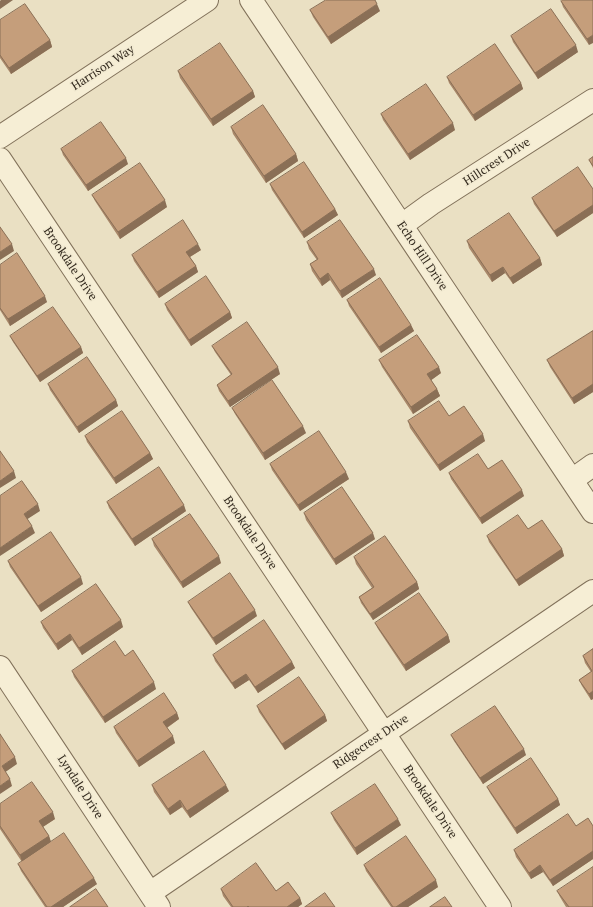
<!DOCTYPE html>
<style>
body{margin:0}
canvas{display:block;background:#eae0c3}
</style>
<canvas width="593" height="907"></canvas>
<script>
const c = document.querySelector('canvas').getContext('2d');
c.lineJoin = 'round';
function strokePath(path, color, width, dash) {
  c.strokeStyle = color;
  c.lineWidth = width;
  c.lineCap = dash ? 'butt' : 'round';
  c.setLineDash(dash || []);
  c.stroke(path);
}
function fillPath(path, color) {
  c.fillStyle = color;
  c.fill(path, 'evenodd');
}
function label(font, color, halo, rows, align = 'center') {
  c.font = font + ' "PT Serif",serif';
  c.lineWidth = 3;
  c.setLineDash([]);
  c.textBaseline = 'middle';
  c.strokeStyle = halo;
  c.fillStyle = color;
  for (const [text, x, y, turn = 0] of rows) {
    c.save();
    c.translate(x, y);
    c.rotate((+turn || 0) * Math.PI / 180);
    c.textAlign = isNaN(turn) ? turn : align;
    if (halo) c.strokeText(text, 0, 0);
    c.fillText(text, 0, 0);
    c.restore();
  }
}
const minor = new Path2D(`
 M 251,0 L 593,512
 M 0,137 L 207,0
 M 0,159 L 500,907
 M 402,225 L 431,204 L 593,100
 M 572,480 L 593,465
 M 0,667 L 159,907
 M 150,893 L 593,591`);
strokePath(minor, '#82725b', 24);
strokePath(minor, '#f6eed5', 22);
fillPath(new Path2D(`
 M 593,0 L 589,45 L 563,7 L 561,1 Z
 M 310,10 L 380,11 L 331,44 L 313,17 Z
 M 0,20 L 50,40 L 52,47 L 11,74 L 0,58 Z
 M 511,36 L 578,52 L 538,79 L 513,42 Z
 M 178,71 L 253,91 L 255,97 L 213,126 L 180,78 Z
 M 447,77 L 521,83 L 523,89 L 475,121 L 449,83 Z
 M 381,114 L 455,130 L 410,160 L 383,120 Z
 M 231,127 L 296,154 L 298,161 L 266,183 L 233,134 Z
 M 61,149 L 128,164 L 88,191 L 63,155 Z
 M 593,157 L 593,168 L 589,160 Z
 M 270,184 L 335,209 L 338,215 L 304,238 L 272,190 Z
 M 593,189 L 593,213 L 557,237 L 534,204 L 532,198 Z
 M 92,195 L 167,207 L 120,239 L 95,201 Z
 M 467,241 L 540,258 L 542,265 L 513,284 L 505,273 L 492,282 L 469,248 Z
 M 307,242 L 376,275 L 342,298 L 330,280 L 322,286 L 312,271 L 310,264 L 317,260 L 309,249 Z
 M 201,250 L 190,257 L 196,266 L 198,272 L 159,298 L 134,261 L 132,255 Z
 M 0,265 L 47,302 L 10,326 L 0,310 Z
 M 347,300 L 411,325 L 414,331 L 381,353 L 349,306 Z
 M 165,304 L 230,312 L 232,318 L 191,346 L 167,310 Z
 M 593,331 L 593,392 L 574,404 L 550,367 L 547,360 Z
 M 10,336 L 81,347 L 83,353 L 40,382 L 13,342 Z
 M 212,346 L 280,374 L 230,407 L 219,391 L 217,385 L 231,375 L 215,352 Z
 M 379,360 L 441,373 L 431,380 L 437,389 L 440,396 L 413,414 L 382,367 Z
 M 48,384 L 116,400 L 118,406 L 79,433 L 50,390 Z
 M 232,408 L 306,433 L 265,460 L 235,414 Z
 M 449,416 L 485,441 L 440,471 L 410,428 L 408,421 Z
 M 85,436 L 150,453 L 153,459 L 116,484 L 87,442 Z
 M 270,464 L 349,479 L 300,511 L 272,470 Z
 M 488,469 L 524,496 L 482,524 L 451,479 L 449,473 Z
 M 107,502 L 186,511 L 135,546 L 109,508 Z
 M 304,513 L 375,539 L 336,565 L 306,520 Z
 M 528,529 L 562,549 L 564,556 L 519,586 L 489,542 L 487,536 Z
 M 152,539 L 221,563 L 183,588 L 154,546 Z
 M 354,557 L 417,582 L 419,589 L 373,620 L 361,603 L 359,597 L 372,588 L 356,564 Z
 M 8,561 L 83,584 L 41,612 L 10,567 Z
 M 188,602 L 257,616 L 216,645 L 191,608 Z
 M 41,622 L 123,627 L 82,655 L 72,640 L 58,650 L 43,628 Z
 M 375,623 L 448,635 L 450,642 L 406,671 L 378,629 Z
 M 593,649 L 593,699 L 591,700 L 582,686 L 579,680 L 591,672 L 585,663 L 583,656 Z
 M 213,655 L 292,662 L 295,668 L 258,693 L 249,680 L 235,689 L 215,661 Z
 M 72,671 L 156,689 L 105,723 L 74,677 Z
 M 257,706 L 325,715 L 327,721 L 285,750 L 259,712 Z
 M 177,713 L 179,719 L 167,728 L 175,743 L 139,767 L 116,733 L 114,727 Z
 M 451,735 L 526,755 L 483,784 L 454,741 Z
 M 152,785 L 229,791 L 190,818 L 182,807 L 170,815 L 154,792 Z
 M 487,787 L 558,799 L 560,805 L 517,834 L 490,793 Z
 M 0,804 L 55,819 L 43,827 L 49,836 L 51,842 L 22,862 L 0,829 Z
 M 331,813 L 401,825 L 357,855 L 334,820 Z
 M 576,826 L 593,826 L 593,859 L 553,886 L 543,872 L 531,879 L 516,857 L 514,850 Z
 M 18,864 L 97,884 L 63,907 L 45,907 L 21,871 Z
 M 364,865 L 438,887 L 408,907 L 391,907 L 366,871 Z
 M 221,889 L 276,891 L 300,898 L 302,904 L 298,907 L 231,907 L 223,896 Z
 M 557,891 L 593,907 L 566,907 L 560,897 Z`), '#a9886a');
fillPath(new Path2D(`
 M 1,0 L 13,0 L 0,9 L 0,1 Z
 M 377,4 L 380,11 L 331,44 L 328,37 Z
 M 593,35 L 593,43 L 589,45 L 587,39 Z
 M 50,40 L 52,47 L 11,74 L 9,68 Z
 M 576,45 L 578,52 L 538,79 L 535,73 Z
 M 521,83 L 523,89 L 475,121 L 473,115 Z
 M 253,91 L 255,97 L 213,126 L 211,119 Z
 M 453,123 L 455,130 L 410,160 L 408,154 Z
 M 296,154 L 298,161 L 266,183 L 264,176 Z
 M 126,158 L 128,164 L 88,191 L 86,185 Z
 M 165,200 L 167,207 L 120,239 L 118,232 Z
 M 593,205 L 593,213 L 557,237 L 554,231 Z
 M 335,209 L 338,215 L 304,238 L 302,232 Z
 M 12,244 L 14,251 L 0,260 L 0,252 Z
 M 198,244 L 201,250 L 188,258 L 186,252 Z
 M 540,258 L 542,265 L 513,284 L 510,278 Z
 M 196,266 L 198,272 L 159,298 L 157,292 Z
 M 503,267 L 505,273 L 492,282 L 490,275 Z
 M 374,269 L 376,275 L 342,298 L 340,291 Z
 M 328,273 L 330,280 L 322,286 L 320,279 Z
 M 45,296 L 47,302 L 10,326 L 8,319 Z
 M 230,312 L 232,318 L 191,346 L 189,340 Z
 M 411,325 L 414,331 L 381,353 L 379,347 Z
 M 81,347 L 83,353 L 40,382 L 37,376 Z
 M 278,367 L 280,374 L 230,407 L 228,401 Z
 M 439,367 L 441,373 L 430,381 L 427,374 Z
 M 593,384 L 593,392 L 574,404 L 572,398 Z
 M 437,389 L 440,396 L 413,414 L 411,407 Z
 M 116,400 L 118,406 L 79,433 L 77,427 Z
 M 303,426 L 306,433 L 265,460 L 263,453 Z
 M 483,434 L 485,441 L 440,471 L 438,465 Z
 M 150,453 L 153,459 L 116,484 L 114,478 Z
 M 14,471 L 16,478 L 0,488 L 0,481 Z
 M 346,472 L 349,479 L 300,511 L 298,505 Z
 M 522,490 L 524,496 L 482,524 L 480,518 Z
 M 38,504 L 40,511 L 26,520 L 24,514 Z
 M 184,505 L 186,511 L 135,546 L 132,539 Z
 M 32,526 L 35,533 L 0,556 L 0,548 Z
 M 373,533 L 375,539 L 336,565 L 334,559 Z
 M 562,549 L 564,556 L 519,586 L 516,580 Z
 M 219,556 L 221,563 L 183,588 L 181,582 Z
 M 81,577 L 83,584 L 41,612 L 38,606 Z
 M 417,582 L 419,589 L 373,620 L 370,614 Z
 M 255,610 L 257,616 L 216,645 L 213,638 Z
 M 121,620 L 123,627 L 82,655 L 79,648 Z
 M 70,634 L 72,640 L 58,650 L 56,644 Z
 M 448,635 L 450,642 L 406,671 L 404,665 Z
 M 292,662 L 295,668 L 258,693 L 255,687 Z
 M 246,674 L 249,680 L 235,689 L 232,683 Z
 M 154,682 L 156,689 L 105,723 L 103,717 Z
 M 593,691 L 593,699 L 591,700 L 589,694 Z
 M 177,713 L 179,719 L 166,728 L 163,722 Z
 M 325,715 L 327,721 L 285,750 L 282,744 Z
 M 173,736 L 175,743 L 139,767 L 137,761 Z
 M 524,749 L 526,755 L 483,784 L 480,778 Z
 M 15,757 L 17,764 L 4,773 L 2,766 Z
 M 10,779 L 12,786 L 0,794 L 0,786 Z
 M 226,785 L 229,791 L 190,818 L 187,811 Z
 M 558,799 L 560,805 L 517,834 L 515,828 Z
 M 180,800 L 182,807 L 170,815 L 168,809 Z
 M 53,812 L 55,819 L 41,828 L 39,821 Z
 M 398,819 L 401,825 L 357,855 L 355,848 Z
 M 49,836 L 51,842 L 22,862 L 20,855 Z
 M 593,851 L 593,859 L 553,886 L 550,880 Z
 M 540,865 L 543,872 L 531,879 L 529,873 Z
 M 94,878 L 97,884 L 63,907 L 51,907 Z
 M 436,880 L 438,887 L 408,907 L 396,907 Z
 M 300,898 L 302,904 L 298,907 L 287,907 Z`), '#8a6f56');
const building = new Path2D(`
 M 326,0 L 375,0 L 377,4 L 328,37 L 310,10 Z
 M 562,0 L 593,0 L 593,35 L 587,39 L 561,1 Z
 M 25,4 L 50,40 L 9,68 L 0,55 L 0,20 Z
 M 551,9 L 576,45 L 535,73 L 511,36 Z
 M 220,43 L 253,91 L 211,119 L 178,71 Z
 M 495,44 L 521,83 L 473,115 L 447,77 Z
 M 426,84 L 453,123 L 408,154 L 381,114 Z
 M 263,105 L 296,154 L 264,176 L 231,127 Z
 M 101,122 L 126,158 L 86,185 L 61,149 Z
 M 593,157 L 593,166 L 589,160 Z
 M 304,162 L 335,209 L 302,232 L 270,184 Z
 M 140,163 L 165,200 L 118,232 L 92,195 Z
 M 578,167 L 593,189 L 593,205 L 554,231 L 532,198 Z
 M 509,213 L 540,258 L 510,278 L 503,267 L 490,275 L 467,241 Z
 M 183,220 L 198,244 L 186,252 L 196,266 L 157,292 L 132,255 Z
 M 340,220 L 374,269 L 340,291 L 328,273 L 320,279 L 310,264 L 318,259 L 307,242 Z
 M 0,227 L 12,244 L 0,252 Z
 M 17,253 L 45,296 L 8,319 L 0,308 L 0,265 Z
 M 206,276 L 230,312 L 189,340 L 165,304 Z
 M 380,278 L 411,325 L 379,347 L 347,300 Z
 M 53,307 L 81,347 L 37,376 L 10,336 Z
 M 247,322 L 278,367 L 228,401 L 217,385 L 232,374 L 212,346 Z
 M 593,331 L 593,384 L 572,398 L 547,360 Z
 M 417,335 L 439,367 L 427,374 L 437,389 L 411,407 L 379,360 Z
 M 87,357 L 116,400 L 77,427 L 48,384 Z
 M 272,380 L 303,426 L 263,453 L 232,408 Z
 M 439,401 L 449,416 L 464,406 L 483,434 L 438,465 L 408,421 Z
 M 122,411 L 150,453 L 114,478 L 85,436 Z
 M 319,431 L 346,472 L 298,505 L 270,464 Z
 M 0,451 L 14,471 L 0,481 Z
 M 478,454 L 488,469 L 502,460 L 522,490 L 480,518 L 449,473 Z
 M 159,467 L 184,505 L 132,539 L 107,502 Z
 M 22,481 L 38,504 L 24,514 L 32,526 L 0,548 L 0,496 Z
 M 342,487 L 373,533 L 334,559 L 304,513 Z
 M 190,514 L 219,556 L 181,582 L 152,539 Z
 M 518,515 L 528,529 L 542,520 L 562,549 L 516,580 L 487,536 Z
 M 51,532 L 81,577 L 38,606 L 8,561 Z
 M 385,536 L 417,582 L 370,614 L 359,597 L 374,587 L 354,557 Z
 M 230,573 L 255,610 L 213,638 L 188,602 Z
 M 96,584 L 121,620 L 79,648 L 70,634 L 56,644 L 41,622 Z
 M 419,593 L 448,635 L 404,665 L 375,623 Z
 M 264,620 L 292,662 L 255,687 L 246,674 L 232,683 L 213,655 Z
 M 115,641 L 125,656 L 133,650 L 154,682 L 103,717 L 72,671 Z
 M 593,649 L 593,691 L 589,694 L 579,680 L 592,671 L 583,656 Z
 M 299,677 L 325,715 L 282,744 L 257,706 Z
 M 164,693 L 177,713 L 163,722 L 173,736 L 137,761 L 114,727 Z
 M 495,706 L 524,749 L 480,778 L 451,735 Z
 M 0,734 L 15,757 L 2,766 L 10,779 L 0,786 Z
 M 204,751 L 226,785 L 187,811 L 180,800 L 168,809 L 152,785 Z
 M 531,758 L 558,799 L 515,828 L 487,787 Z
 M 32,782 L 53,812 L 39,821 L 49,836 L 20,855 L 0,826 L 0,804 Z
 M 375,784 L 398,819 L 355,848 L 331,813 Z
 M 568,814 L 576,826 L 588,818 L 593,826 L 593,851 L 550,880 L 540,865 L 529,873 L 514,850 Z
 M 64,833 L 94,878 L 51,907 L 47,907 L 18,864 Z
 M 406,836 L 436,880 L 396,907 L 393,907 L 364,865 Z
 M 256,863 L 276,891 L 288,882 L 300,898 L 287,907 L 249,907 L 248,906 L 247,907 L 233,907 L 221,889 Z
 M 593,867 L 593,907 L 569,907 L 557,891 Z
 M 96,889 L 108,907 L 70,907 Z
 M 325,893 L 335,907 L 305,907 Z
 M 445,897 L 452,907 L 430,907 Z`);
fillPath(building, '#c59e7b');
strokePath(building, '#8a6f56', 1);
label('12px', '#332a1e', '#f2ead1', [
 ["Harrison Way",103,68,-33],
 ["Hillcrest Drive",497,162,-33],
 ["Echo Hill Drive",422,256,56],
 ["Brookdale Drive",70,264,56],
 ["Brookdale Drive",250,533,56],
 ["Ridgecrest Drive",371,742,-34],
 ["Lyndale Drive",80,787,57],
 ["Brookdale Drive",430,802,56]
]);
</script>
